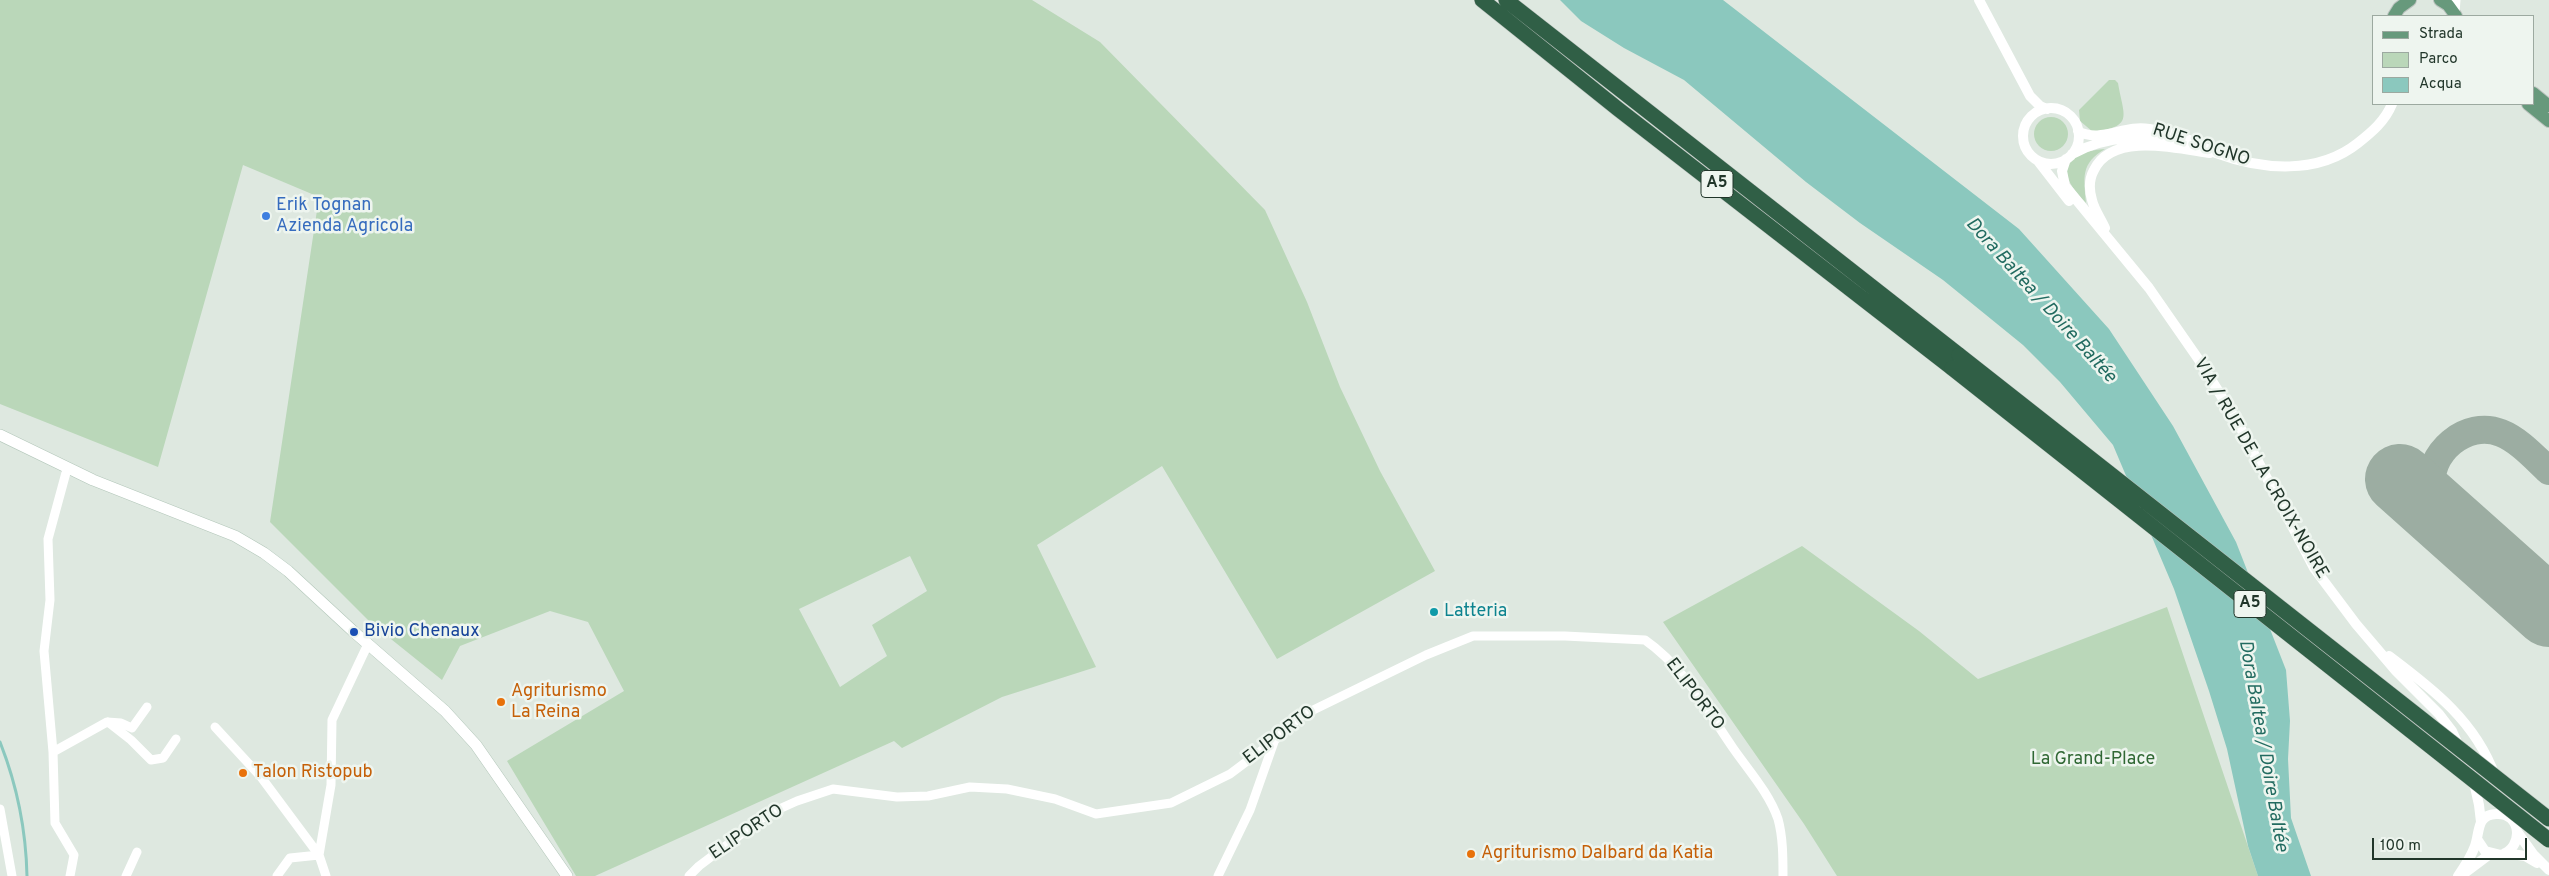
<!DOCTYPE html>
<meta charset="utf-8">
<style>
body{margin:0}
#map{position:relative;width:2549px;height:876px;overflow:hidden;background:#dee8e0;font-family:Overpass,sans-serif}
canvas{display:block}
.legend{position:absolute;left:2372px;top:15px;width:162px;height:90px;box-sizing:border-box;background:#eef5ef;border:1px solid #9ca9a0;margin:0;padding:6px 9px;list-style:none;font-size:15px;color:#21362a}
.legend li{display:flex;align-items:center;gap:10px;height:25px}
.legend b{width:25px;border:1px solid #9ca9a0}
.scale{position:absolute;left:2372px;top:838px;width:155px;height:22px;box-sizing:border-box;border:2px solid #21362a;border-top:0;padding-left:6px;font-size:15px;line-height:18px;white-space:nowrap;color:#21362a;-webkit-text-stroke:4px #eef5ef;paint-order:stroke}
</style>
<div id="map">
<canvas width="2549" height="876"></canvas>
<ul class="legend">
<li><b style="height:6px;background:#67997c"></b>Strada</li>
<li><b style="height:14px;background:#bad7b9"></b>Parco</li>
<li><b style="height:14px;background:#8bc8be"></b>Acqua</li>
</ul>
<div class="scale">100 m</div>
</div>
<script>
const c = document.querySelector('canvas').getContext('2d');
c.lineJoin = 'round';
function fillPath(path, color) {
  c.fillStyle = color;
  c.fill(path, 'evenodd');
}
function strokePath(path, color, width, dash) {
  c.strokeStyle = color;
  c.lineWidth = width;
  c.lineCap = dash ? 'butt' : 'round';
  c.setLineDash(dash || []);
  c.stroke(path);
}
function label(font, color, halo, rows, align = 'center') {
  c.font = font + ' Overpass,sans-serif';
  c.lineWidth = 5;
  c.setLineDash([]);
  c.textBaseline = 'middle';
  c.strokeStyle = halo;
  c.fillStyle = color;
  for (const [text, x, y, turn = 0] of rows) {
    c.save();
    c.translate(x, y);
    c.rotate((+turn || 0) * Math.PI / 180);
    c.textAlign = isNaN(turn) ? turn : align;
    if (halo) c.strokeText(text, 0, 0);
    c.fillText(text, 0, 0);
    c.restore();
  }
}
fillPath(new Path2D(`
 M 0,0 L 1032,0 L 1100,42 L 1265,210 L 1307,302 L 1340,387 L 1380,471 L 1435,571 L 1277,659 L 1162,466 L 1037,545 L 1096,667 L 1002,697 L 902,748 L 894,741 L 595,876 L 576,876 L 507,761 L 624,691 L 588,622 L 550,611 L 460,646 L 442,680 L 371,623 L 270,522 L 319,197 L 243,165 L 158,467 L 0,404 ZM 910,556 L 927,591 L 872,625 L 887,656 L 840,687 L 799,609 Z
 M 2109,80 L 2115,80 L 2118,83 C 2124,118 2134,126 2093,132 L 2080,121 L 2079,110 Z
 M2034 134a17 17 0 1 1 34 0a17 17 0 1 1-34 0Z
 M 2105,149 C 2080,164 2084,177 2086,203 C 2056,174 2061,152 2105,149 Z
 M 1802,546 L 1919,631 L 1978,679 L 2167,607 L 2258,876 L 1837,876 L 1804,824 L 1663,622 Z`), '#bad7b9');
fillPath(new Path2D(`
 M 1560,0 L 1723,0 L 2019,229 L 2109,329 L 2173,426 L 2236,542 L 2286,670 L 2290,721 L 2288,759 L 2291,818 L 2311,876 L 2258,876 L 2248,846 L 2227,749 L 2209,691 L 2174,589 L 2113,445 L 2060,382 L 2023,345 L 1943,280 L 1860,223 L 1806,182 L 1684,80 L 1624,48 L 1581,21 Z`), '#8bc8be');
strokePath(new Path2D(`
 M 0,742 C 17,785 26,830 27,876`), '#8bc8be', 3);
strokePath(new Path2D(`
 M 2452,526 C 2442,515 2433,505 2431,490 C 2427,453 2466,419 2501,433 C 2519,440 2535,458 2549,471`), '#9cada2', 28);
strokePath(new Path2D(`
 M 2400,479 L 2549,612`), '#9cada2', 70);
const secondary = new Path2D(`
 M 0,435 L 93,480 L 235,536 L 264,553 L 288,571 L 354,632 L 445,711 L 476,745 L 567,876`);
const primary = new Path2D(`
 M 2440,0 L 2448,5 L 2456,16
 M 2394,16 L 2399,8 L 2410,0
 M 2533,93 L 2549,106
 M 2528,104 L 2549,121`);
const motorway = new Path2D(`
 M 1482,0 L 1618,109 L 1952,368
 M 1506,0 L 1959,355`);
strokePath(secondary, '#b2c6b9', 12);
strokePath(primary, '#bcc3bf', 14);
strokePath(motorway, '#bcc3bf', 16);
strokePath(new Path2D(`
 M 2455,13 L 2456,0
 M 67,469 L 48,539 L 50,600 L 44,651 L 53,752 L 55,823 L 74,855 L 70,876
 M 108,722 L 131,740 L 151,760 L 163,758 L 176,739
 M 215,727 L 261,777 L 319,855 L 290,858 L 277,876
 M 53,752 L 107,722 L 121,723 L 132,728 L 147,707
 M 0,809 L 12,876
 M 126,876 L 137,852
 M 326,876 L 319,855 L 331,785 L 332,720 L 368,644
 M 689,876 L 699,866 L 768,814 L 797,801 L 833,789 L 897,797 L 928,796 L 970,787 L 1007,789 L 1055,799 L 1096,814 L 1171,803 L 1230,774 L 1274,741 L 1301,716 L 1426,655 L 1473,636 L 1565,636 L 1645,640 C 1685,668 1706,709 1733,748 C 1749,771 1769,793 1778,819 C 1783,837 1783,858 1783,876
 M 1218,876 L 1250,810 L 1274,742`), '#fff', 9);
strokePath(new Path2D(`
 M 1979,0 L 2030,96 L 2040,106 L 2047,109
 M2023 136a28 28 0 1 1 56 0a28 28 0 1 1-56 0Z
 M 2078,131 C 2100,144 2125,124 2149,129 C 2159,131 2172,132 2182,137 C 2194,141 2204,149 2216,153 C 2262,170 2318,175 2358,143 C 2372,132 2385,121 2392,104
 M 2072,154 C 2107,135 2148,134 2185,146
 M 2066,159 L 2062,171 L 2065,186 L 2149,288 L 2199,360 L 2238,423 L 2314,568 L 2356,624 L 2396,671 L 2439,714 L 2452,731 L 2473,778 L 2479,805 L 2481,822
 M 2038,161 L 2069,201
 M 2105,228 C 2101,219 2094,209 2092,200 C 2089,190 2089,179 2094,170 C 2112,132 2176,148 2210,153
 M 2389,656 C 2433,689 2476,722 2495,776
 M 2518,833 L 2533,854 L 2549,870
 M 2505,853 L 2525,856 L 2537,863
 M 2462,875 L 2490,854
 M 2458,876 C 2465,866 2471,857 2475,846 C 2480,832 2476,815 2496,814 C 2522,812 2524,848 2501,855 L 2485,851 L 2477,839`), '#fff', 10);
strokePath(secondary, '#fff', 11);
strokePath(primary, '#67997c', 12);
strokePath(motorway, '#305f46', 15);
const motorwayBridge = new Path2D(`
 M 1959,355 L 2549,819
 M 1952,368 L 2549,840`);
strokePath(motorwayBridge, '#bcc3bf', 16, []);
strokePath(motorwayBridge, '#305f46', 15);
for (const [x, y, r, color] of [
 [266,216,5,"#3f7fe0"],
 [1434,612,5,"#0f9aa8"],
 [354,632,5,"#1a4fb4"],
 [501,702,5,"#e8710a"],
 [243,773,5,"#e8710a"],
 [1471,854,5,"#e8710a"]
]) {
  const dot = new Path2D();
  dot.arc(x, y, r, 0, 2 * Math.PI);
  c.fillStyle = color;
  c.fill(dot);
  strokePath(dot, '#eef5ef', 2);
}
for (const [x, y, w] of [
 [1717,184,32],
 [2250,604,32]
]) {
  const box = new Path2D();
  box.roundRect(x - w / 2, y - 13.5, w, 27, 4);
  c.fillStyle = '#eef5ef';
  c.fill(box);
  strokePath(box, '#21362a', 1);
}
label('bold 16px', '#21362a', null, [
 ["A5",1717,184],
 ["A5",2250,604]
]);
label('18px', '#21362a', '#eef5ef', [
 ["RUE SOGNO",2201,146,18],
 ["VIA / RUE DE LA CROIX-NOIRE",2260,469,60],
 ["ELIPORTO",1694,695,53],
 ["ELIPORTO",1280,736,-37],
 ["ELIPORTO",747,833,-34]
]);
label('18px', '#366cbe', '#eef5ef', [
 ["Erik Tognan",276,206],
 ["Azienda Agricola",276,227]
], 'left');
label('18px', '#0d838f', '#eef5ef', [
 ["Latteria",1444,612]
], 'left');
label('18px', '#164399', '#eef5ef', [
 ["Bivio Chenaux",364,632]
], 'left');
label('18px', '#c56008', '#eef5ef', [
 ["Agriturismo",511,692],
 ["La Reina",511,713],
 ["Talon Ristopub",253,773],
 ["Agriturismo Dalbard da Katia",1481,854]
], 'left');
label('18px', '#306834', '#eef5ef', [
 ["La Grand-Place",2093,760]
]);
label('italic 19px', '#226b60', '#eef5ef', [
 ["Dora Baltea / Doire Baltée",2040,301,48],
 ["Dora Baltea / Doire Baltée",2262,746,80]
]);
</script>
